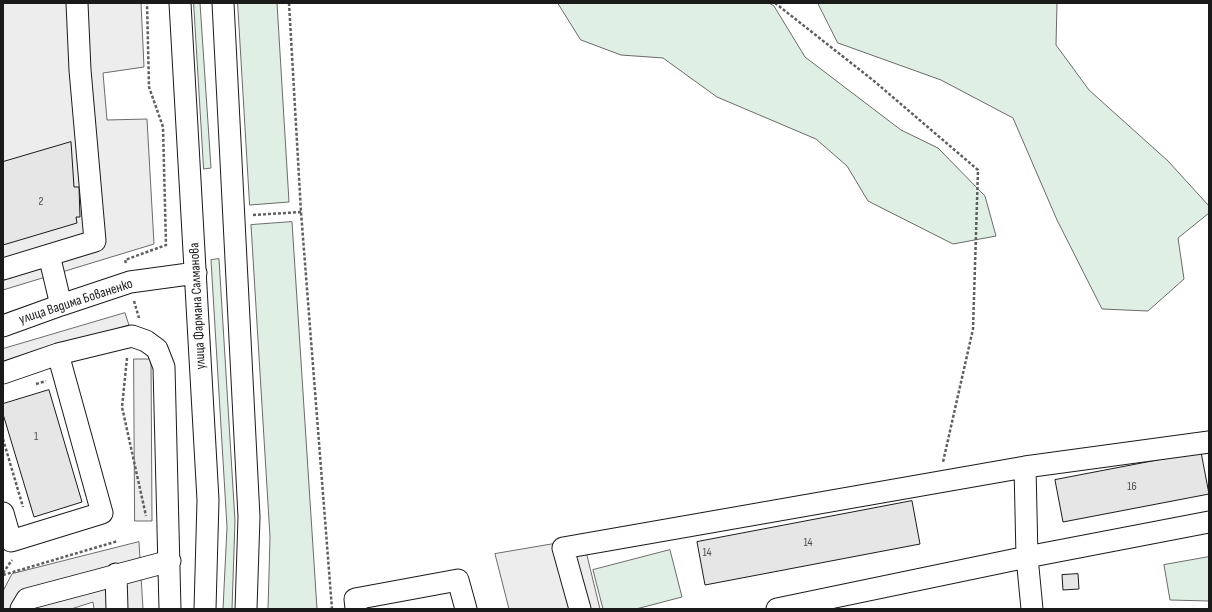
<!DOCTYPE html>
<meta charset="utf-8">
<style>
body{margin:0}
#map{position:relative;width:1212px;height:612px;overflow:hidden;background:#fff;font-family:"Sofia Sans Condensed",sans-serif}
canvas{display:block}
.frame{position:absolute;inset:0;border:4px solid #1a1a1a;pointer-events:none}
</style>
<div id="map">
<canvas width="1212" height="612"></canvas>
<div class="frame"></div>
</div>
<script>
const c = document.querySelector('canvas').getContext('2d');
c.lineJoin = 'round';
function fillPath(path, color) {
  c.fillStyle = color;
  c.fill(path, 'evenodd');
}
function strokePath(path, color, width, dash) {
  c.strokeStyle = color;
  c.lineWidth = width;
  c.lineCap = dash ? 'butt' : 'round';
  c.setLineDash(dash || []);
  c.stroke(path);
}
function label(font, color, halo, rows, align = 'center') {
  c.font = font + ' "Sofia Sans Condensed",sans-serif';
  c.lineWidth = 3;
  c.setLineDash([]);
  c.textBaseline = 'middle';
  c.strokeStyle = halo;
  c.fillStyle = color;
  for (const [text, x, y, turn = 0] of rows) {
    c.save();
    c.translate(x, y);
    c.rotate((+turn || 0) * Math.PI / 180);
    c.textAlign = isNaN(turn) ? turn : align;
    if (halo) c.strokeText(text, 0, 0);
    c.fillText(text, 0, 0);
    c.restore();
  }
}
const green = new Path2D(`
 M 194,3 L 200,3 L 211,168 L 204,169 Z
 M 238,3 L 277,3 L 289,202 L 250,205 Z
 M 558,3 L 769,3 L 774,6 L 805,57 L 901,130 L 938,148 L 985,196 L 996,236 L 953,244 L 868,201 L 847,166 L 816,139 L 717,97 L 663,58 L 621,55 L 581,40 Z
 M 818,3 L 1057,3 L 1056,45 L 1089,90 L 1168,161 L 1209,206 L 1209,213 L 1178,238 L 1184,279 L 1148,311 L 1102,309 L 1057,220 L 1013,118 L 941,80 L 838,43 Z
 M 292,222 L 317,609 L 268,609 L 270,537 L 251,225 Z
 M 219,259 L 235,521 L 232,609 L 223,609 L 227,527 L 211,260 Z
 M 670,550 L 682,597 L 636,609 L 603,609 L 593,570 Z
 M 1209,557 L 1209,601 L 1170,600 L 1164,565 Z`);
fillPath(green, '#e0efe3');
strokePath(green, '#6a6a6a', 1);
const parking = new Path2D(`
 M 3,3 L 141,3 L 144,67 L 103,73 L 107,120 L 147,119 L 154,244 L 3,290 Z
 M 125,313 L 129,325 L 3,362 L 3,349 Z
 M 134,359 L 151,359 L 152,521 L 135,521 Z
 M 583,539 L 600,609 L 509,609 L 495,554 Z
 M 139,542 L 143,609 L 94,609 L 93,602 L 71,609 L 3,609 L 3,591 L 12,574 Z`);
fillPath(parking, '#ededed');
strokePath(parking, '#6a6a6a', 1);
const building = new Path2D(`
 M 71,142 L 74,187 L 79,187 L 80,217 L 76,217 L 77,223 L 3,245 L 3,162 Z
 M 49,390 L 82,502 L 34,517 L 3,414 L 3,404 Z
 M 1201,452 L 1209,494 L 1063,522 L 1055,480 Z
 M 912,501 L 920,544 L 705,585 L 697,542 Z
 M 1078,574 L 1079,589 L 1063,590 L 1062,575 Z`);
fillPath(building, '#e6e6e6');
strokePath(building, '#1a1a1a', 1);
const minor = new Path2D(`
 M 180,3 L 208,500 L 205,609
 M 223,3 L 249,517 L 246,609
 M 49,255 L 61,305
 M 3,269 L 95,241 L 80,70 L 77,3
 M 3,326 L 61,305 L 130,282 L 196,273
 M 3,373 L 58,354 L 132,336 L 146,341 L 157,349 L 164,367 L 170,609
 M 1025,467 L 1027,557 L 1032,609
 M 3,513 L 11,541 L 102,513 L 58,354
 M 116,574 L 117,609
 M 21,609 L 27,599 L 170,561
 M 356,609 L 355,599 L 458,580 L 466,609
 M 580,609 L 563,548 L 1025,467 L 1209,442
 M 777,609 L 1027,557 L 1209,522`);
strokePath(minor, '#1a1a1a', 23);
strokePath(new Path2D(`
 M 289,3 L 301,212 L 332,609
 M 775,3 L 874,81 L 978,170 L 973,329 L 943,462
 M 253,215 L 301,212
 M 126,263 L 125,260 L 166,245 L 163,127 L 149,87 L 147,3
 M 134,301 L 139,318
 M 127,358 L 122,407 L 146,516
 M 36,384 L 46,381
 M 3,439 L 23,507
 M 3,573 L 12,560
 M 3,575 L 118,541`), '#5f5f5f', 2.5, [3, 2]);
strokePath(minor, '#fff', 21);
label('12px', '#4d4d4d', null, [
 ["2",41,202],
 ["1",36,437],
 ["16",1132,487],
 ["14",808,543],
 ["14",707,553]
]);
label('14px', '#1a1a1a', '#fff', [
 ["улица Вадима Бованенко",76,302,-18],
 ["улица Фармана Салманова",198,306,-93]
]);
</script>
